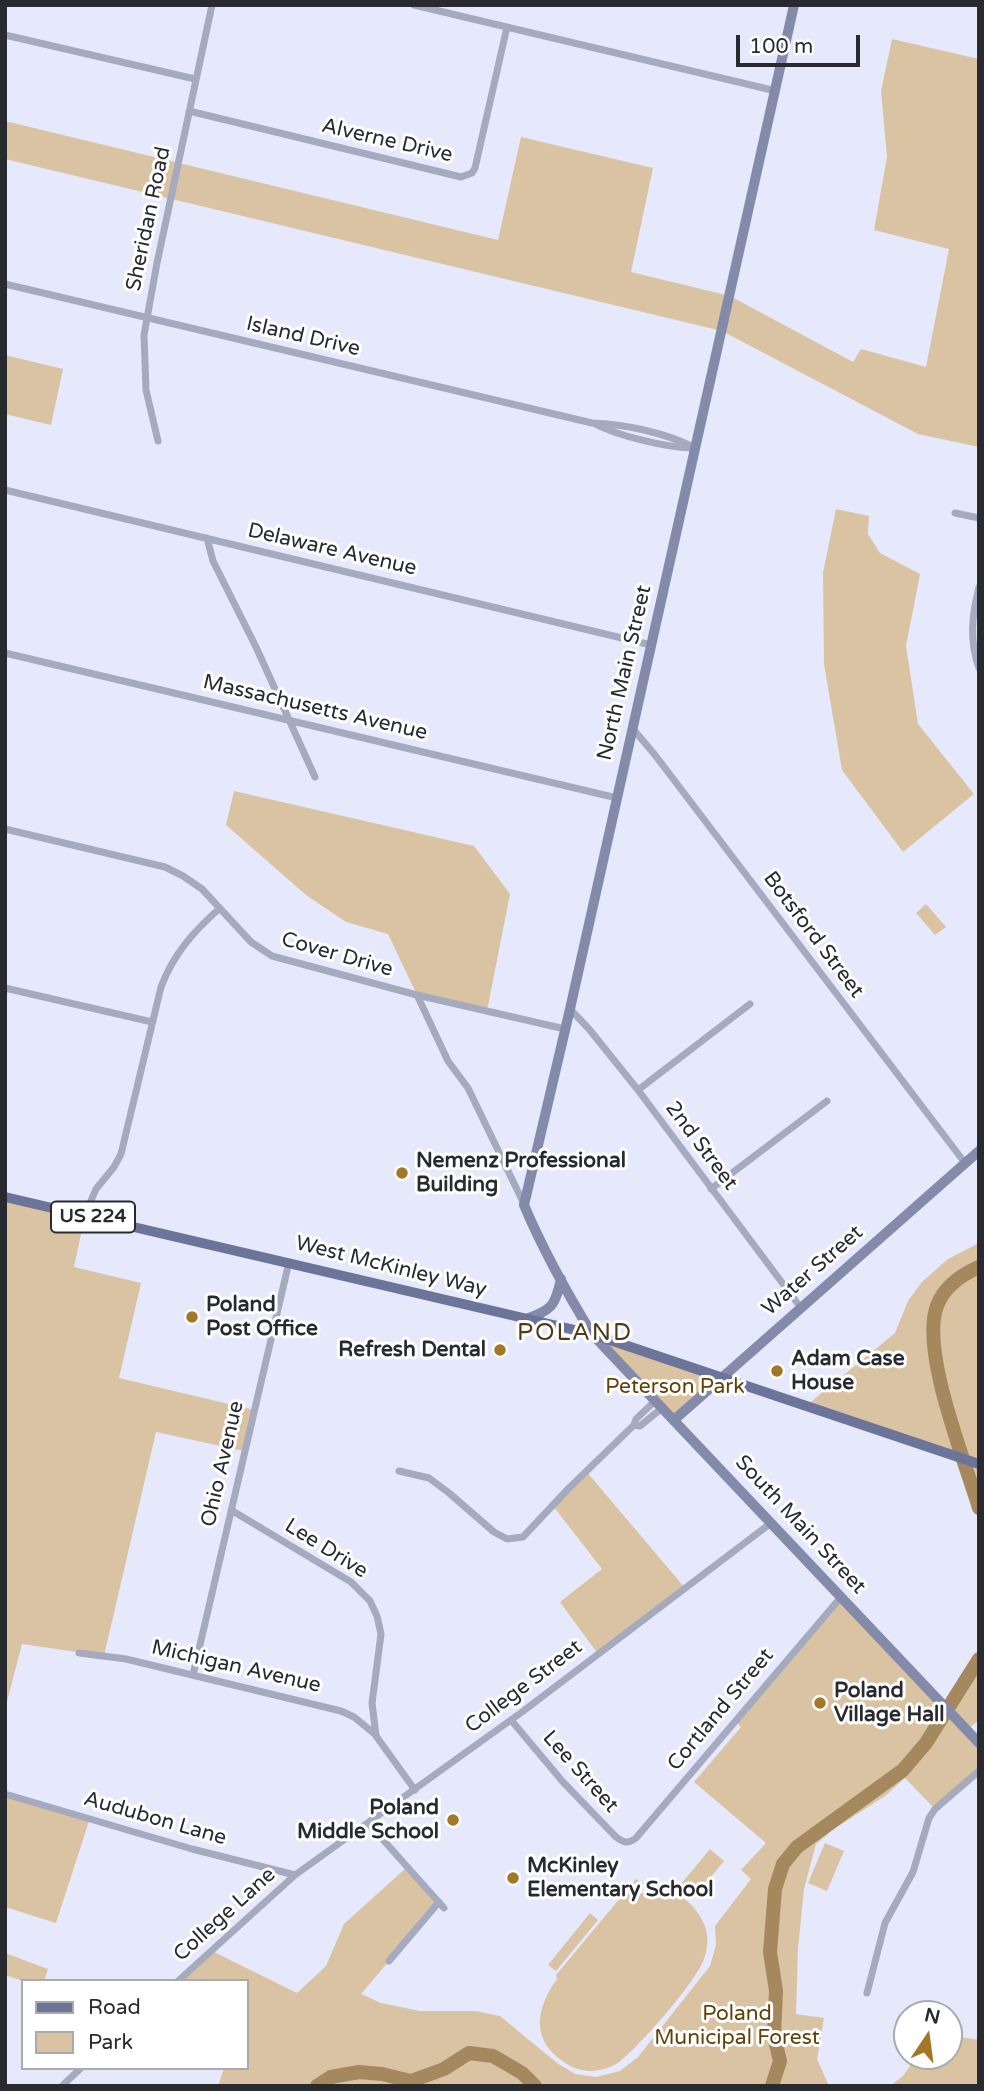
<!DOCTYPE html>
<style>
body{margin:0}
#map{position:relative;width:984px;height:2091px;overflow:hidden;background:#e5e9fb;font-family:"Varela Round",sans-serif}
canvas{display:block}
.frame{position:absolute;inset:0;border:7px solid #282a30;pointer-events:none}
.legend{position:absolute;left:21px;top:1979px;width:228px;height:91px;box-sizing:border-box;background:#fff;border:2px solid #a9aaac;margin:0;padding:9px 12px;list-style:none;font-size:21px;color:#282a30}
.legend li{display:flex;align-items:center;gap:14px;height:35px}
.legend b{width:35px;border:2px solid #a9aaac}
.north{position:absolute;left:893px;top:2000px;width:70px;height:70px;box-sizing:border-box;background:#fff;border:2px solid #a9aaac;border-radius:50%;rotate:13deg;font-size:19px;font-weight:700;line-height:28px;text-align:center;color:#282a30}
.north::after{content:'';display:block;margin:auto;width:24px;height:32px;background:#a47628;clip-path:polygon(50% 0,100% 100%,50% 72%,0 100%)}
.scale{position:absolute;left:736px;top:35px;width:124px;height:32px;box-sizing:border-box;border:4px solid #282a30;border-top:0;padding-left:9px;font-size:21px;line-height:24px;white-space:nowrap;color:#282a30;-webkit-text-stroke:5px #fff;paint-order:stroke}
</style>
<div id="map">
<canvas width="984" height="2091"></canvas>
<div class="frame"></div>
<ul class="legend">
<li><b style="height:9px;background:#6c7499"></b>Road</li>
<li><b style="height:19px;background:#dac3a2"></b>Park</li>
</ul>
<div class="north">N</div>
<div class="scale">100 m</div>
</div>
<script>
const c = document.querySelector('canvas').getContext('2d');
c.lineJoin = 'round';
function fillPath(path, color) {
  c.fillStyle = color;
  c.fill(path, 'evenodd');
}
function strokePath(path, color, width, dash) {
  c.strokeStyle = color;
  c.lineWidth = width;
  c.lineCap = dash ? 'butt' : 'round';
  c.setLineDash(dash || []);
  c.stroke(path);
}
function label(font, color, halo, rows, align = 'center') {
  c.font = font + ' "Varela Round",sans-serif';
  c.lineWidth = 6;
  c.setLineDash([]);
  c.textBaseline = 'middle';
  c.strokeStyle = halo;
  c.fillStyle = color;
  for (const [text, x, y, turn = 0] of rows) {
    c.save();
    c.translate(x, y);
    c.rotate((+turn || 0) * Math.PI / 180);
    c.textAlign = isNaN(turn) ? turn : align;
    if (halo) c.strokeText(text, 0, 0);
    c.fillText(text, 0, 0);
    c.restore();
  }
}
fillPath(new Path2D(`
 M 892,39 L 979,59 L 979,447 L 918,434 L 722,331 L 5,159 L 5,121 L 498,240 L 521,137 L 653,168 L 631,272 L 730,296 L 853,362 L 861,349 L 926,367 L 949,249 L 874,230 L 887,157 L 881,91 Z
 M 5,355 L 63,369 L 51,425 L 5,414 Z
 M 836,509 L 869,516 L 868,534 L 880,553 L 920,574 L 906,646 L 918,724 L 974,794 L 903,852 L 842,770 L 824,664 L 823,573 Z
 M 234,791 L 474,846 L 510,894 L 487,1011 L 417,995 L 388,934 L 346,922 L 306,895 L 226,825 Z
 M 926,904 L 946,927 L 935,935 L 916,913 Z
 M 5,1197 L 85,1215 L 74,1267 L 141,1283 L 119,1378 L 254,1410 L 244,1451 L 156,1432 L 104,1656 L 22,1644 L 6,1705 Z
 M 979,1243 L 979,1508 L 964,1459 L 806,1406 L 895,1333 L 908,1301 L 922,1282 L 948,1259 Z
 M 592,1334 L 721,1378 L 674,1420 Z
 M 586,1471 L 685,1588 L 598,1654 L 560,1602 L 602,1569 L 553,1506 Z
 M 841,1597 L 947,1708 L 979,1659 L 979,1720 L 967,1730 L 979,1743 L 979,1780 L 974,1775 L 935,1809 L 905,1778 L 885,1796 L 834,1829 L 816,1844 L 804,1889 L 798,1948 L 796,2014 L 824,2018 L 817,2059 L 829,2086 L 218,2086 L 224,2068 L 247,2068 L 247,1981 L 178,1981 L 210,1950 L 297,1993 L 326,1966 L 344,1924 L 407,1867 L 439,1902 L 361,1994 L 381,2003 L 420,2011 L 476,2011 L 500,2016 L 557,2063 L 575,2074 L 596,2077 L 620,2071 L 638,2057 L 710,1966 L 716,1945 L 715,1926 L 751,1879 L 741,1870 L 766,1843 L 694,1782 L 741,1727 L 735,1721 Z
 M 5,1794 L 90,1818 L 56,1923 L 5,1907 Z
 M 825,1843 L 844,1851 L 827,1891 L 808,1883 Z
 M 710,1849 L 724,1861 L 702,1888 L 689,1890 L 681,1884 Z
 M 636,1879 L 644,1884 L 637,1894 C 666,1889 685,1891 701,1918 C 709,1931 709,1946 704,1959 C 696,1982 639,2047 619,2062 C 614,2066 606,2069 599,2070 C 586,2073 574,2069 564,2062 C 530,2040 536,2008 557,1979 L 556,1975 Z
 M 590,1913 L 598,1920 L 556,1971 L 548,1965 Z
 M 5,1953 L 48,1969 L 44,1981 L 23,1981 L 5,1975 Z
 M 949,2035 L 979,2040 L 979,2086 L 890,2086 L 903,2076 L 917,2056 L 949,2056 Z`), '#dac3a2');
strokePath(new Path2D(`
 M 979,1267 C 961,1275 944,1286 937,1306 C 920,1350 965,1461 979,1508
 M 317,2086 L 331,2077 L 359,2072 L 382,2074 L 411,2081 L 444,2069 L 469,2053 L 493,2056 L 522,2073 L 535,2086
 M 772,2086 L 780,2061 L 774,2036 L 776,1991 L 770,1952 L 775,1889 L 783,1864 L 797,1847 L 903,1770 L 926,1743 L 979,1659`), '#a5885d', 14);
strokePath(new Path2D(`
 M 414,5 L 776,91
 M 5,35 L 195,79
 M 189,111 L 461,177 L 472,173 L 475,168 L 507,27
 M 5,284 L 592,423 C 624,424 667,433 695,448
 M 595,424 C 618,436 665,447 691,448
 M 158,441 L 146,390 L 144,335 L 157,263 L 212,5
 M 5,490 L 651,645
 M 955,513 L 979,518
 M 207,538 L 213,561 L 256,647 L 315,777
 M 979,587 C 972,615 969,640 979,668
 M 5,653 L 617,798
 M 633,729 L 655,755 L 965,1163
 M 5,829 L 165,867 L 183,876 L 202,889 L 251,942 L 272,956 L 417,995 L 565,1029
 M 5,988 L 152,1022
 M 417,995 L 448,1061 L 468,1088 L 524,1204
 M 570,1009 L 589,1029 L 638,1090 L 801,1308
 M 638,1090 L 750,1004
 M 711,1189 L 827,1101
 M 85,1215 L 96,1189 L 114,1167 L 121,1154 L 161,987 C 174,953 194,931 220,908
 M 634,1425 L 640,1426 L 662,1408
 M 399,1471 L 429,1478 L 449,1493 L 494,1532 L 507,1539 L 523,1537 L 569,1488 L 634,1425 L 636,1419 L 655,1401
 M 231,1510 L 351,1582 L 370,1601 L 377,1616 L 381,1634 L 372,1703 L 376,1736 L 415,1790
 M 79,1653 L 126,1659 L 341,1711 L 354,1717 L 376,1735
 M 193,1675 L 289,1262
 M 511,1720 L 563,1782 L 616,1837 C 624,1843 628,1844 636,1838 L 841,1597
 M 5,1794 L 192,1849 L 295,1875
 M 369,1824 L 444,1908
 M 389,1961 L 439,1902
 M 178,1981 L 295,1875 L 522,1712 L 771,1523
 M 867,1993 L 885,1923 L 913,1872 L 929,1818 L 935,1809 L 979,1771
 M 62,2086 L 81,2068`), '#a5aabf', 7);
strokePath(new Path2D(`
 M 794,5 L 570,1009 L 524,1205 C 543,1250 567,1293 592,1334 L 979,1743
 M 526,1319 C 552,1310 555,1306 561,1279
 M 674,1420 L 979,1151`), '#848aa9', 10);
strokePath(new Path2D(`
 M 5,1197 L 592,1334 L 979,1464`), '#6c7499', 10);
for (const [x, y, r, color] of [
 [402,1173,7,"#a47628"],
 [192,1317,7,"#a47628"],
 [500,1350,7,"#a47628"],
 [777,1371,7,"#a47628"],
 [820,1703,7,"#a47628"],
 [453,1820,7,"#a47628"],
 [513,1878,7,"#a47628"]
]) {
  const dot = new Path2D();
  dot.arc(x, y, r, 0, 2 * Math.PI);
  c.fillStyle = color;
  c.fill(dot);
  strokePath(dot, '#fff', 2.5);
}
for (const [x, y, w] of [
 [93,1217,84]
]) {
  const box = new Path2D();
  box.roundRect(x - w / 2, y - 15.5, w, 31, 5);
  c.fillStyle = '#fff';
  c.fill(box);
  strokePath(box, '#282a30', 2);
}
label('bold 19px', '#282a30', null, [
 ["US 224",93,1217]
]);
label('21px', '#282a30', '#fff', [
 ["Alverne Drive",387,141,13],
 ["Sheridan Road",149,219,-78],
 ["Island Drive",303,337,13],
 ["Delaware Avenue",332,550,13],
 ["North Main Street",625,673,-77],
 ["Massachusetts Avenue",315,708,13],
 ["Botsford Street",813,935,53],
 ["Cover Drive",337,955,16],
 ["2nd Street",701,1146,53],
 ["West McKinley Way",391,1267,14],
 ["Water Street",813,1271,-41],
 ["Ohio Avenue",223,1464,-77],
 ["South Main Street",800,1525,47],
 ["Lee Drive",326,1549,32],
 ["Michigan Avenue",236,1667,13],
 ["College Street",524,1687,-37],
 ["Cortland Street",721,1710,-50],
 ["Lee Street",580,1772,48],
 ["Audubon Lane",155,1819,16],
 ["College Lane",225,1915,-42]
]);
label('bold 21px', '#282a30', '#fff', [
 ["Nemenz Professional",416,1161],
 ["Building",416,1185],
 ["Poland",206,1305],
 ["Post Office",206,1329],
 ["Refresh Dental",486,1350,"right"],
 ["Adam Case",791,1359],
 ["House",791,1383],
 ["Poland",834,1691],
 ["Village Hall",834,1715],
 ["Poland",439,1808,"right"],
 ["Middle School",439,1832,"right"],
 ["McKinley",527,1866],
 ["Elementary School",527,1890]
], 'left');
label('21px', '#604209', '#fff', [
 ["Peterson Park",675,1387],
 ["Poland",737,2014],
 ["Municipal Forest",737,2038]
]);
c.letterSpacing = '2px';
label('24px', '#513b17', '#fff', [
 ["POLAND",575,1334]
]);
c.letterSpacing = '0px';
</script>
